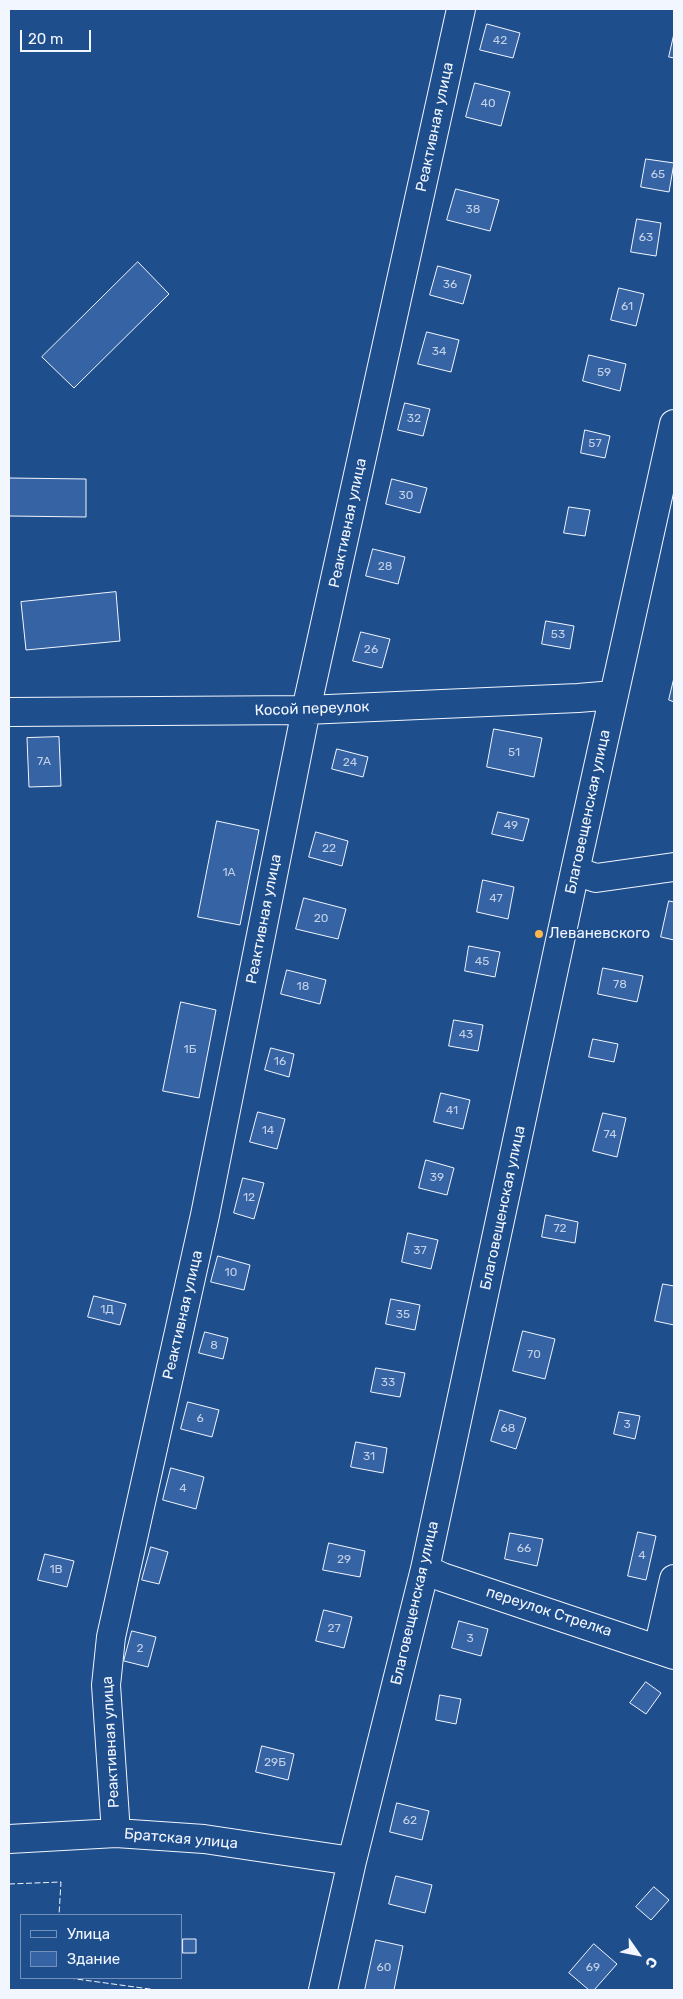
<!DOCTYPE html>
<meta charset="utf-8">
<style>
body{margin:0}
#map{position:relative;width:683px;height:1999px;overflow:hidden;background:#1f4e8c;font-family:Rubik,sans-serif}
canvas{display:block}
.frame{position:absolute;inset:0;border:10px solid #f2f6ff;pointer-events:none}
.legend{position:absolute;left:20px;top:1914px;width:162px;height:65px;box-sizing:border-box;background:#1f4e8c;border:1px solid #7391ba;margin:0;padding:6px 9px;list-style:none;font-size:15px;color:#f2f6ff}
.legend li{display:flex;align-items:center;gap:10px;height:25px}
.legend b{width:25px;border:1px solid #7391ba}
.north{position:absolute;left:613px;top:1929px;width:50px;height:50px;-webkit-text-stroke:4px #1f4e8c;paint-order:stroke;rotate:123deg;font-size:14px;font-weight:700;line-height:20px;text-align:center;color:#f2f6ff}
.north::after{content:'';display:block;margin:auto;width:18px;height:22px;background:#f2f6ff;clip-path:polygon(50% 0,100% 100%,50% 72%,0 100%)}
.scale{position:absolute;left:20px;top:30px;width:71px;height:22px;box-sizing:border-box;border:2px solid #f2f6ff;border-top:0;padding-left:6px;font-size:15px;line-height:18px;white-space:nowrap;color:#f2f6ff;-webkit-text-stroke:4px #1f4e8c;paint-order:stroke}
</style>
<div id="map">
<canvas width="683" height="1999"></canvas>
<div class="frame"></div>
<ul class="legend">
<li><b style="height:6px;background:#1f4e8c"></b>Улица</li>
<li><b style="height:14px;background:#3563a3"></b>Здание</li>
</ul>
<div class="north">С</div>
<div class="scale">20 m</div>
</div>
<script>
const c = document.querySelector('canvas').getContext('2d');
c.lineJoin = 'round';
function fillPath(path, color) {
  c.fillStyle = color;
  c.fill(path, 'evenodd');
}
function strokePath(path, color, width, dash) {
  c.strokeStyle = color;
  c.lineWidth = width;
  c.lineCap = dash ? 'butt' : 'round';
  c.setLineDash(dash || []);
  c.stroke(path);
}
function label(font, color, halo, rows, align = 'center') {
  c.font = font + ' Rubik,sans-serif';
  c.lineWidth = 4;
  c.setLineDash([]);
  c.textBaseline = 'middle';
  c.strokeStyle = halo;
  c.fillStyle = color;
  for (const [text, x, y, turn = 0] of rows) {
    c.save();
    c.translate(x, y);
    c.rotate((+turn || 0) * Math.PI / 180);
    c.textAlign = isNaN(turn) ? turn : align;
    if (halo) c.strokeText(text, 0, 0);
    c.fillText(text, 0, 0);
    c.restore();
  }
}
const building = new Path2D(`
 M 487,24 L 520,33 L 513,58 L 480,50 Z
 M 674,34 L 674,58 L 669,57 Z
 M 475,83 L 510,92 L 501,126 L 466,117 Z
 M 646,159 L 674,163 L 669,192 L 641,187 Z
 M 456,189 L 499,200 L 490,231 L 447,220 Z
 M 637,219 L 661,223 L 656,256 L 631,252 Z
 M 138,262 L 169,294 L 74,388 L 42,357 Z
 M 438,266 L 471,275 L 463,304 L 430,295 Z
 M 619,288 L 644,294 L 636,326 L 611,320 Z
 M 427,332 L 459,340 L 451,372 L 418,364 Z
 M 589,355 L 626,364 L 620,391 L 583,381 Z
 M 405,403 L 430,409 L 423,436 L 398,430 Z
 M 585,430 L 610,436 L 605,458 L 581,453 Z
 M 9,478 L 86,479 L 86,517 L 9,516 Z
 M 392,479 L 427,488 L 420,513 L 386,504 Z
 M 569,507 L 590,510 L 585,536 L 564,533 Z
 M 373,549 L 405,557 L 398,584 L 366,576 Z
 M 116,592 L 120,641 L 26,650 L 21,602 Z
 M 546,621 L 574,626 L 570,649 L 542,644 Z
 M 361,632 L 390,639 L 382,668 L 353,661 Z
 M 674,678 L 674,702 L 669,700 Z
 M 494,729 L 542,738 L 534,777 L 487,767 Z
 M 59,737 L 61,786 L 29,787 L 27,738 Z
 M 337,749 L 368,757 L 363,777 L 332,769 Z
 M 498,812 L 529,819 L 523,841 L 492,834 Z
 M 217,821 L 259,830 L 240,925 L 198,917 Z
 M 316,832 L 348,841 L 342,866 L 309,857 Z
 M 483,880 L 514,887 L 508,919 L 477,912 Z
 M 304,898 L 346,909 L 338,939 L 296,929 Z
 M 669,901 L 674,902 L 674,940 L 661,937 Z
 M 469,946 L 500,952 L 495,977 L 465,971 Z
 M 603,968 L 643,976 L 637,1002 L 598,994 Z
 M 287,970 L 326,980 L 320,1004 L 281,994 Z
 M 181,1002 L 216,1010 L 199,1098 L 163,1091 Z
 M 454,1020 L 483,1025 L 478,1051 L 449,1046 Z
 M 593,1039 L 618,1044 L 614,1062 L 589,1057 Z
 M 271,1048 L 294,1054 L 289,1077 L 265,1070 Z
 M 441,1093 L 470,1100 L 463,1129 L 434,1122 Z
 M 258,1112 L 285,1119 L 277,1149 L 250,1142 Z
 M 603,1113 L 626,1118 L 617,1157 L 593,1151 Z
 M 426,1160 L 454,1168 L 447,1195 L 419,1188 Z
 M 243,1178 L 264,1183 L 254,1219 L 234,1213 Z
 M 546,1215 L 578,1222 L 575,1243 L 542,1237 Z
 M 408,1233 L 438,1240 L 431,1269 L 402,1262 Z
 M 218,1256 L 250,1265 L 244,1290 L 211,1282 Z
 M 663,1284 L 674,1286 L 674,1325 L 655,1321 Z
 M 94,1296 L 126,1304 L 120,1325 L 88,1317 Z
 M 391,1299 L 420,1305 L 415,1330 L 386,1324 Z
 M 523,1331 L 555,1339 L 545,1379 L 513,1371 Z
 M 205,1332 L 228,1338 L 223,1359 L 199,1353 Z
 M 376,1368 L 405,1373 L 400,1397 L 371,1392 Z
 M 188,1402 L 219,1410 L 212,1437 L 181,1429 Z
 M 500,1410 L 526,1418 L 516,1449 L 491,1441 Z
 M 619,1412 L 640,1416 L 635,1439 L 614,1434 Z
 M 356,1442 L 387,1448 L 383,1473 L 351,1467 Z
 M 171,1468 L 204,1477 L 196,1509 L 163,1500 Z
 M 638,1532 L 656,1536 L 646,1580 L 628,1576 Z
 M 510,1533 L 543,1539 L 537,1566 L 505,1559 Z
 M 329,1543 L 365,1551 L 360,1577 L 323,1570 Z
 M 151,1547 L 168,1552 L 159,1584 L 142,1580 Z
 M 45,1554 L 74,1561 L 67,1587 L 38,1580 Z
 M 324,1610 L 352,1617 L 344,1648 L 316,1641 Z
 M 459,1621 L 488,1629 L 481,1656 L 452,1648 Z
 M 132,1631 L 156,1637 L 148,1667 L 124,1661 Z
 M 646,1682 L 661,1693 L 646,1714 L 630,1703 Z
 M 440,1695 L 461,1699 L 456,1724 L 436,1720 Z
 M 262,1746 L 294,1754 L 288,1780 L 256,1772 Z
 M 397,1803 L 429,1811 L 422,1840 L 390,1832 Z
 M 396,1876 L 432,1885 L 425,1913 L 389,1904 Z
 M 654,1887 L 669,1900 L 651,1920 L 636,1907 Z
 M 183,1939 L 196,1939 L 196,1953 L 183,1953 Z
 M 376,1940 L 403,1946 L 394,1990 L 365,1990 Z
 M 594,1944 L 617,1964 L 594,1990 L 589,1990 L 569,1973 Z`);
fillPath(building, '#3563a3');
strokePath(building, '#f2f6ff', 1);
const minor = new Path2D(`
 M 9,712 L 306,710 L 578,698 L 614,695
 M 575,871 L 596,878 L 674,867
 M 425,1569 L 442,1577 L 674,1655
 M 658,1649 L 674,1579
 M 116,1833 L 106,1685 L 111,1637 L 205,1215 L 306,710 L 461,9
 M 9,1839 L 116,1833 L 204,1839 L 352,1861
 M 323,1990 L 352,1861 L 425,1569 L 575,871 L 674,424`);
strokePath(minor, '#f2f6ff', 30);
strokePath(minor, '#1f4e8c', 28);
strokePath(new Path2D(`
 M 9,1884 L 61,1882 L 59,1915
 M 69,1978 L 157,1990`), '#f2f6ff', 1, [6, 2.5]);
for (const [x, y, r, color] of [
 [539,934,5,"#ffb74d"]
]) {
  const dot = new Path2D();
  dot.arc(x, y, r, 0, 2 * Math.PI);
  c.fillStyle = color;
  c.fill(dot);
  strokePath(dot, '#1f4e8c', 2);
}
label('12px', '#c3d1e8', null, [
 ["42",500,41],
 ["40",488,104],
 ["65",658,175],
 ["38",473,210],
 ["63",646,238],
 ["36",450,285],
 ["61",627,307],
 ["34",439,352],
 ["59",604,373],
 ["32",414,419],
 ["57",595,444],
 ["30",406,496],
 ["28",385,567],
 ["53",558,635],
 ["26",371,650],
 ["51",514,753],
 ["7А",44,762],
 ["24",350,763],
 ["49",511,826],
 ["22",329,849],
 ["1А",229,873],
 ["47",496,899],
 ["20",321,919],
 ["45",482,962],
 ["78",620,985],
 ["18",303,987],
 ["43",466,1035],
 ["1Б",190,1050],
 ["16",280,1062],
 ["41",452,1111],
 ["14",268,1131],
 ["74",610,1135],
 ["39",437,1178],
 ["12",249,1198],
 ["72",560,1229],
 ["37",420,1251],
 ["10",231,1273],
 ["1Д",107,1310],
 ["35",403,1315],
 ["8",214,1346],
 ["70",534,1355],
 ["33",388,1383],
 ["6",200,1419],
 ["3",627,1425],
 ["68",508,1429],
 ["31",369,1457],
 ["4",183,1489],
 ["66",524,1549],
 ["4",642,1556],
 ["29",344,1560],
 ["1В",56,1570],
 ["27",334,1629],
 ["3",470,1639],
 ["2",140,1649],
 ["29Б",275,1763],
 ["62",410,1821],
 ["60",384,1968],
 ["69",593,1968]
]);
label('15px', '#f2f6ff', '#1f4e8c', [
 ["Реактивная улица",435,127,-78],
 ["Реактивная улица",348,523,-78],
 ["Косой переулок",312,709,-2],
 ["Благовещенская улица",588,812,-78],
 ["Реактивная улица",264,919,-79],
 ["Благовещенская улица",503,1208,-78],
 ["Реактивная улица",183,1315,-77],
 ["Благовещенская улица",415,1603,-77],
 ["переулок Стрелка",549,1612,18],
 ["Реактивная улица",111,1742,-93],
 ["Братская улица",181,1839,5]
]);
label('15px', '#f2f6ff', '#1f4e8c', [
 ["Леваневского",549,934]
], 'left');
</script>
